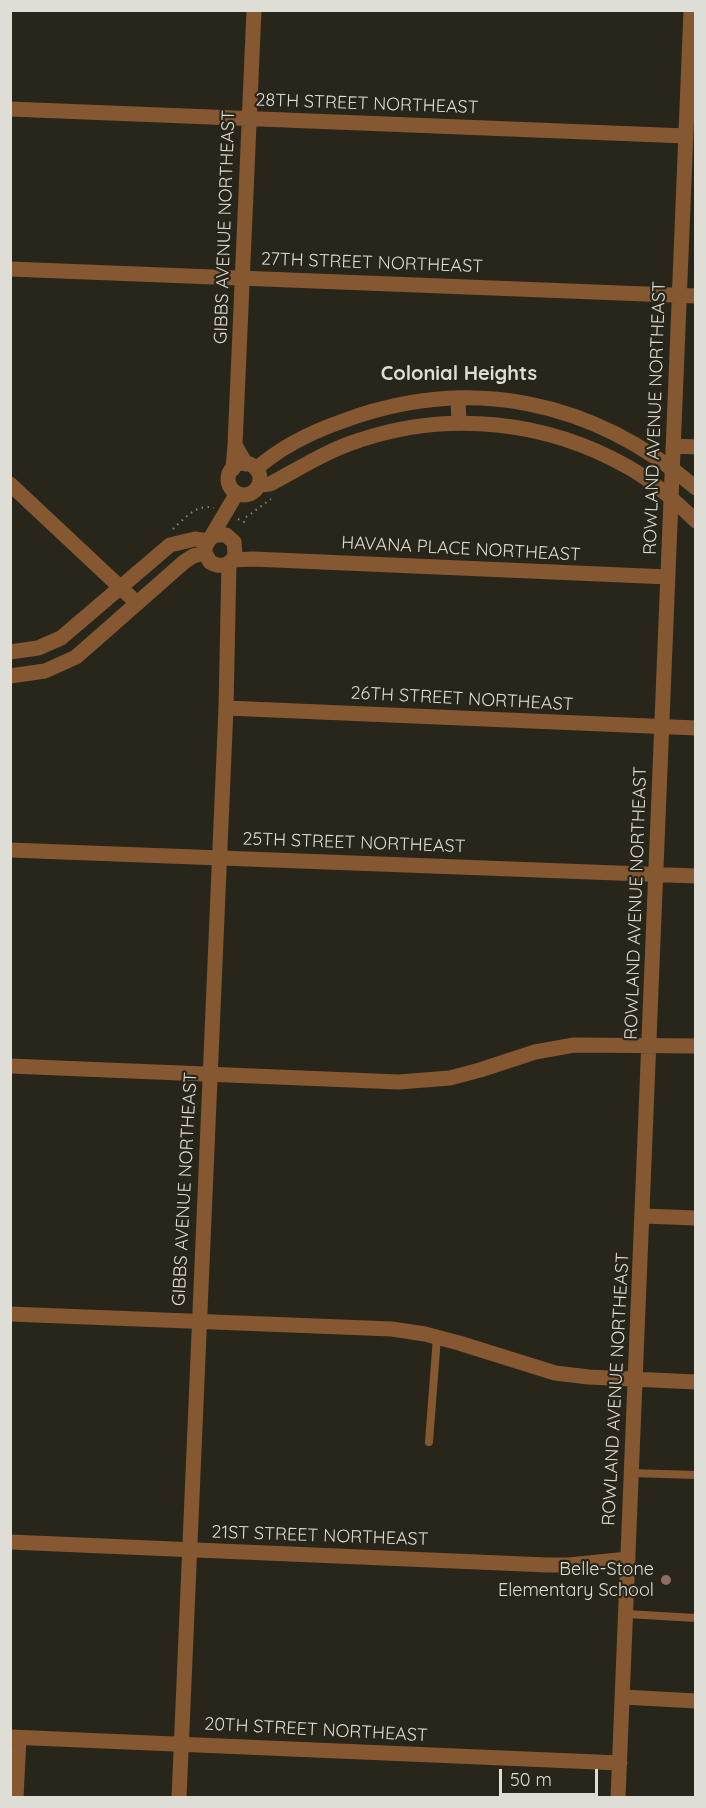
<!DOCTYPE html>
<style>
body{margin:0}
#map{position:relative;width:706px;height:1808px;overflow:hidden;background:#28261a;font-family:Quicksand,sans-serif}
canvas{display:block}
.frame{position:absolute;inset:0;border:12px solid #dfded6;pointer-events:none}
.scale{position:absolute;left:499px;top:1769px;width:99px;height:27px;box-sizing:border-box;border:3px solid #dfded6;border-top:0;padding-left:8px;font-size:18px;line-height:21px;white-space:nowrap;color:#dfded6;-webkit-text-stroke:4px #28261a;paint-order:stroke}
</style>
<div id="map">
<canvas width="706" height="1808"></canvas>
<div class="frame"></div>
<div class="scale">50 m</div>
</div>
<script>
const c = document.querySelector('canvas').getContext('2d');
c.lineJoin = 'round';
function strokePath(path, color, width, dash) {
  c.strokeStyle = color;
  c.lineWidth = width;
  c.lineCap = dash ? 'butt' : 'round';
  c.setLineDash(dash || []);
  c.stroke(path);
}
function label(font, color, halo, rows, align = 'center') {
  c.font = font + ' Quicksand,sans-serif';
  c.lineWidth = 4.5;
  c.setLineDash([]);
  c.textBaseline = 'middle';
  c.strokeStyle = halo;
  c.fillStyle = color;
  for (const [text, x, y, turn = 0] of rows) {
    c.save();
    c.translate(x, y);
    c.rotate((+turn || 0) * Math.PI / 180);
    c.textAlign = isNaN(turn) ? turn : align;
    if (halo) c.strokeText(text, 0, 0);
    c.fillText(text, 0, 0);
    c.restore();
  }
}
strokePath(new Path2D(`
 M 238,519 L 244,522 L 245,518 L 271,499
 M 173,529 C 185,518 197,503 214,508`), '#86847a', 2, [1.5, 4.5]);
strokePath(new Path2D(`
 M 429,1442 L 437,1337
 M 631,1473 L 696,1475
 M 626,1614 L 696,1618`), '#855832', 8);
strokePath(new Path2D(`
 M 10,109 L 686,136
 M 10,269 L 696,296
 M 458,398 L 459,423
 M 235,445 L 246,464
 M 673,446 L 696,447
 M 233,469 L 235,445 L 254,10
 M 10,484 L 137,603
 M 233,560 L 253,559 L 668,577
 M 226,708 L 696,728
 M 10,850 L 696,876
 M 10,1066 L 399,1082 L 450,1078 L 480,1070 L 535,1052 L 574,1045 L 696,1046
 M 643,1216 L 696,1218
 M 10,1314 L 392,1329 L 425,1334 L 459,1343 L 555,1373 L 589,1377 L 696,1382
 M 10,1542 L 547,1565 L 569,1565 L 628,1559
 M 623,1697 L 696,1701
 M 10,1737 L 620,1763
 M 16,1798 L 19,1738
 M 618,1798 L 691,10`), '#855832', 15);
strokePath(new Path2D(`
 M228 479a16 16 0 1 1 32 0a16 16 0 1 1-32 0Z
 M 256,469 C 281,447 311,432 343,421 C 470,374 593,400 696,488
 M 259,485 L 270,484 C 300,468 328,450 360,440 C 449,410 547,421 628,467 C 653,481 675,501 696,521
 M 211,538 L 215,535 L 226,535 L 234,542 L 235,555 C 230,566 220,568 210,562 L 205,553 L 205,547 L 237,493
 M 10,652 L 38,648 L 61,638 L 170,545 L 195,539 L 208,541
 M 10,676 L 45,671 L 76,657 L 184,562 L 193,556 L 205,553
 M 179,1798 L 226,708 L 229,563`), '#855832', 15);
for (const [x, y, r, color] of [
 [666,1580,6,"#8d6e63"]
]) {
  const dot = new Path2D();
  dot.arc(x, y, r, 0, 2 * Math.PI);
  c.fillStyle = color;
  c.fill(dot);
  strokePath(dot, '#28261a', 2);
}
label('18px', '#dfded6', '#28261a', [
 ["28TH STREET NORTHEAST",367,104,2],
 ["GIBBS AVENUE NORTHEAST",225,227,-88],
 ["27TH STREET NORTHEAST",372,263,2],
 ["ROWLAND AVENUE NORTHEAST",655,418,-88],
 ["HAVANA PLACE NORTHEAST",461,549,3],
 ["26TH STREET NORTHEAST",462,699,3],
 ["25TH STREET NORTHEAST",354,843,2],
 ["ROWLAND AVENUE NORTHEAST",636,903,-88],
 ["GIBBS AVENUE NORTHEAST",185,1189,-87],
 ["ROWLAND AVENUE NORTHEAST",616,1389,-87],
 ["21ST STREET NORTHEAST",320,1536,2],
 ["20TH STREET NORTHEAST",316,1730,3]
]);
label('18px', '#dfded6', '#28261a', [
 ["Belle-Stone",654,1570],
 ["Elementary School",654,1591]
], 'right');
label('bold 20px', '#dfded6', '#28261a', [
 ["Colonial Heights",459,374]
]);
</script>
